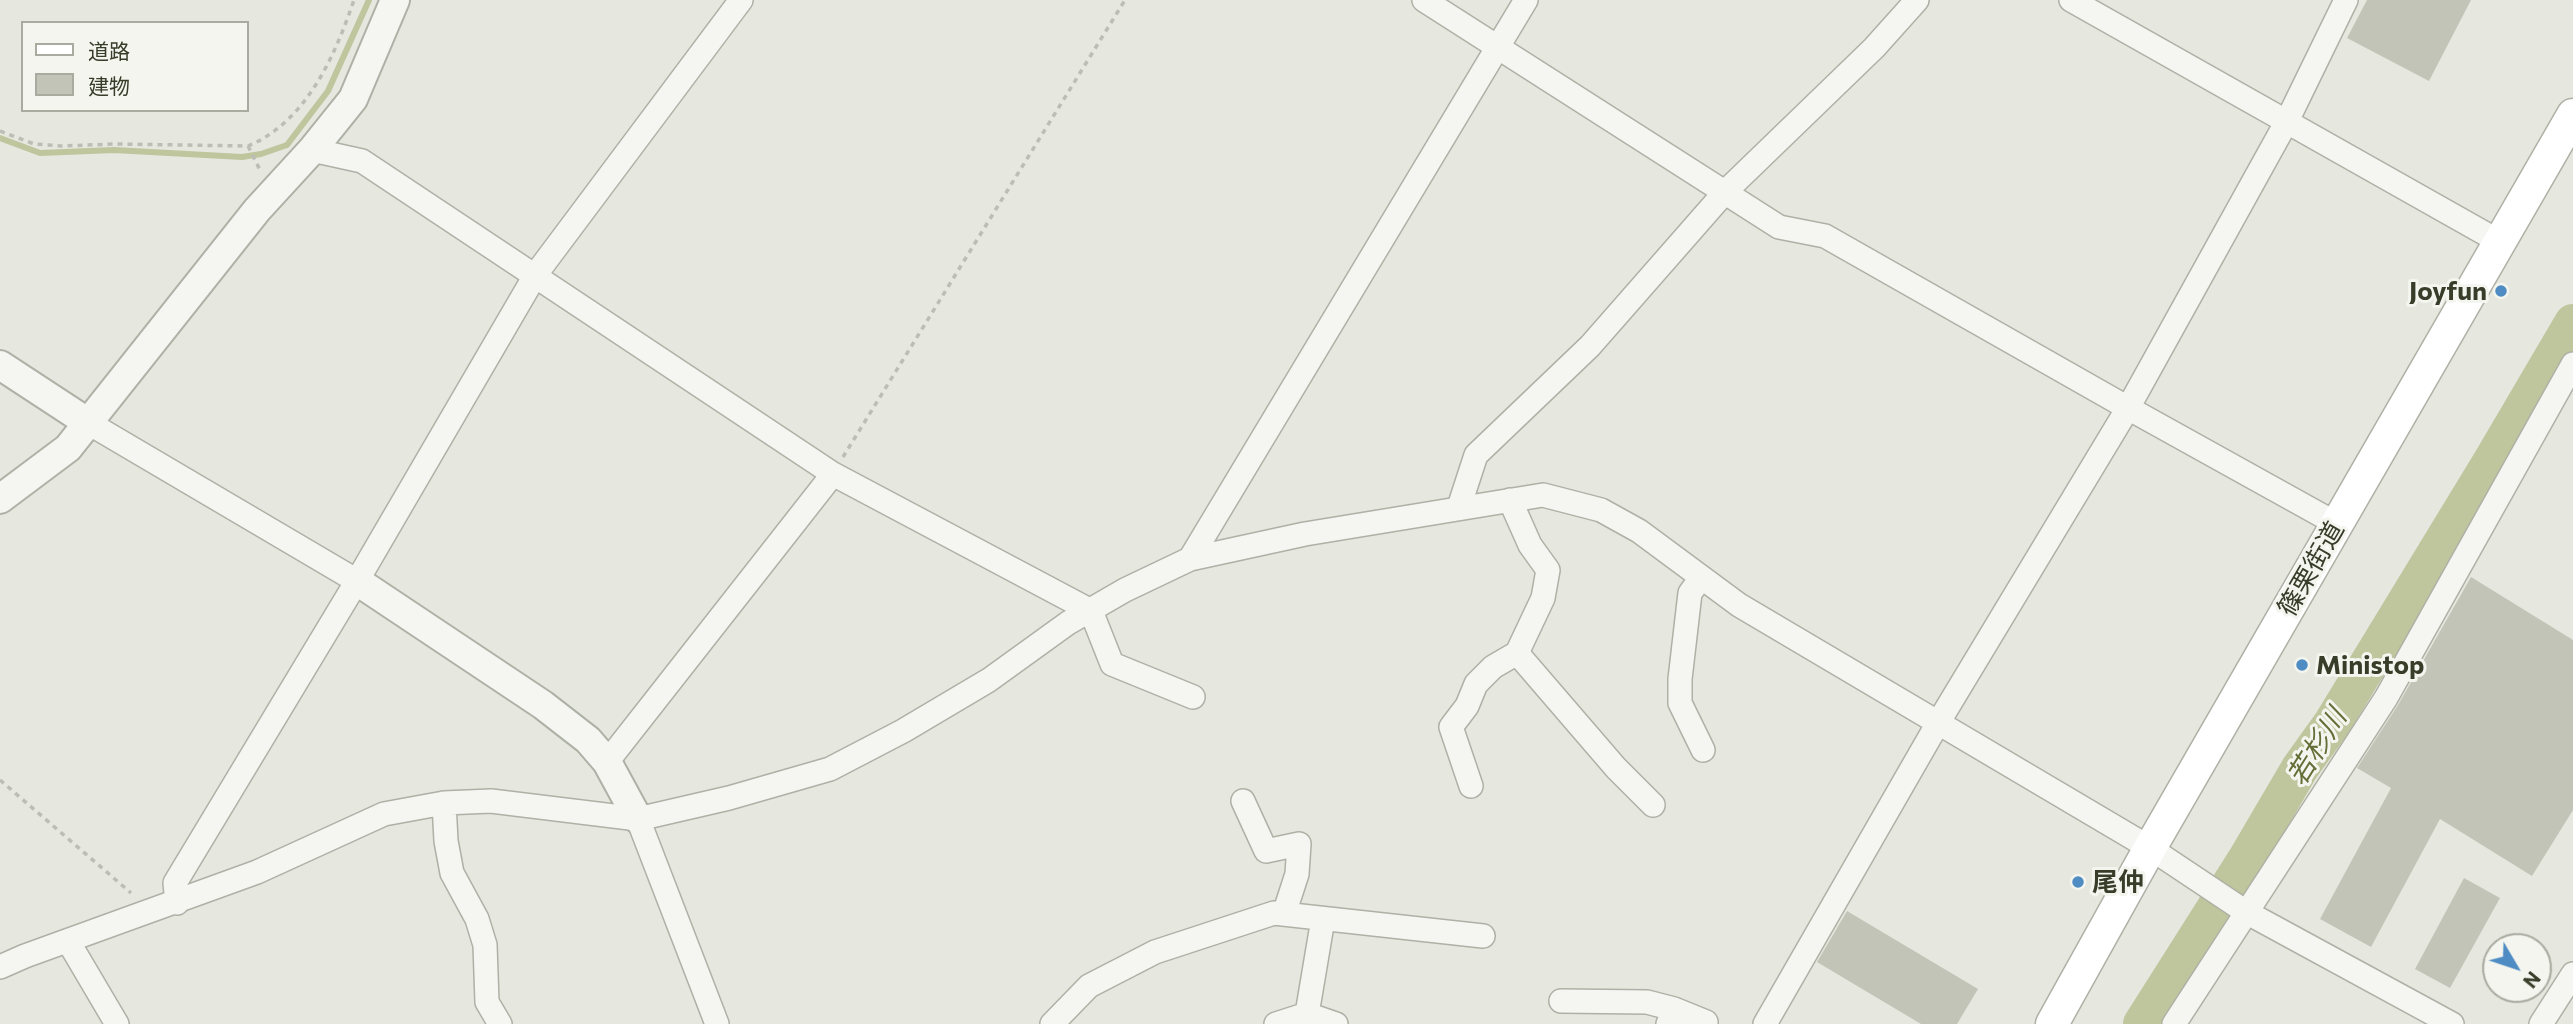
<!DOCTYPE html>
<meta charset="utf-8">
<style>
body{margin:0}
#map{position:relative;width:2573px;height:1024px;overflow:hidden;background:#e6e7df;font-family:Commissioner,"Noto Sans JP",sans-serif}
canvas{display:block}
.legend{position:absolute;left:21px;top:21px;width:228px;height:91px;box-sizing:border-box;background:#f4f5ef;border:2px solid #a9aba0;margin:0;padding:9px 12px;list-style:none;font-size:21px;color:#383d2a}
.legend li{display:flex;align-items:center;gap:14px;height:35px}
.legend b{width:35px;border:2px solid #a9aba0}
.north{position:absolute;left:2482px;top:933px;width:70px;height:70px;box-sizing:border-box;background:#f4f5ef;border:2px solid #a9aba0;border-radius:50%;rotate:129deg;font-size:19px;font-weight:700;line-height:28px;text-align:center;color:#383d2a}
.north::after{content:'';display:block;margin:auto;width:24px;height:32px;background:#4e8cc3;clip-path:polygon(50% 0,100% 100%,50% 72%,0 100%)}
</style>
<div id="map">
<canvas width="2573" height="1024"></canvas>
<ul class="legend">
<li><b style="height:9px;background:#fff"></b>道路</li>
<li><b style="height:19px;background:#c1c4b7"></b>建物</li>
</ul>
<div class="north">N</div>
</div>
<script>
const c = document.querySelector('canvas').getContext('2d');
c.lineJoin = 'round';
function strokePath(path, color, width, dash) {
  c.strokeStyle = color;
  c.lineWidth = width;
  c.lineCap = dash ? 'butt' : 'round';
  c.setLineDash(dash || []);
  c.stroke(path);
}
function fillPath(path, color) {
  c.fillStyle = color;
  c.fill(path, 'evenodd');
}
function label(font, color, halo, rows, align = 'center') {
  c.font = font + ' Commissioner,"Noto Sans JP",sans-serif';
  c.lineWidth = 6;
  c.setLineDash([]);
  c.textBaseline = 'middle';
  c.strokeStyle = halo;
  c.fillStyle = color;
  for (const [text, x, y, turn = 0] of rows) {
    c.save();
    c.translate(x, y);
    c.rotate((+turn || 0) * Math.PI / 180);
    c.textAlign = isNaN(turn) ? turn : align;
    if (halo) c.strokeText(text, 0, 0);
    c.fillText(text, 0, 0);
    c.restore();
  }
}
strokePath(new Path2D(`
 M 0,138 L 40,153 L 114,150 L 242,157 L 261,154 L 287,145 L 328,91 L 369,0`), '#bfc59d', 6);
strokePath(new Path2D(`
 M 2142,1024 L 2246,860 L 2300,768 L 2333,722 L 2492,461 L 2573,323`), '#bfc59d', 38);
fillPath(new Path2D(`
 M 2367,0 L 2471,0 L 2429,81 L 2347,38 Z
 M 2471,577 L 2573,640 L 2573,810 L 2532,876 L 2440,819 L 2371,947 L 2320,919 L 2391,788 L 2357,768 L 2398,705 Z
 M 2464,878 L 2500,898 L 2450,988 L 2415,969 Z
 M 1847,911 L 1978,989 L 1957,1024 L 1921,1024 L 1817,962 Z`), '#c1c4b7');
const minor = new Path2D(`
 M 1424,0 L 1779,227 L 1825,236 L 2128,408 L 2337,524
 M 2071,0 L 2500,242
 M 312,150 L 362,161 L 833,474 L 1091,611 L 1112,664 L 1193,697
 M 87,422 L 357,581
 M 1459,507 L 1476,455 L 1590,346 L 1725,192 L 1874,48 L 1917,0
 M 1190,559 L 1526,0
 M 1701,578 L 1690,593 L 1680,679 L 1680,703 L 1703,750
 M 1517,653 L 1616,768 L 1653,805
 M 607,762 L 833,474
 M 1471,786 L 1451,727 L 1467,706 L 1476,684 L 1493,667 L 1517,653 L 1543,598 L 1548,570 L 1530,545 L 1510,500
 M 1243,801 L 1266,851 L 1299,844 L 1297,874 L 1284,914
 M 444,803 L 446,841 L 452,873 L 477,919 L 485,945 L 487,1002 L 500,1024
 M 638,819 L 717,1024
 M 177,903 L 175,883 L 357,581 L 536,274 L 741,0
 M 68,941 L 117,1024
 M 0,967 L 25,956 L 257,872 L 384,814 L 444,803 L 491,801 L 638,819 L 729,798 L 830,769 L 903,731 L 989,680 L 1068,623 L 1125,590 L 1190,559 L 1305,534 L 1543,495 L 1601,510 L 1639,531 L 1739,605 L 2150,848 L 2246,912 L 2452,1024
 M 1561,1001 L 1647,1002 L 1674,1009 L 1668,1024
 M 1674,1009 L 1706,1022
 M 1307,1014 L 1323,919
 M 1052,1024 L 1089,986 L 1155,952 L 1274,913 L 1483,936
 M 1276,1024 L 1307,1014 L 1336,1024
 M 1765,1024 L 1938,723 L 2128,408 L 2287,121 L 2346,0
 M 2174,1024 L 2386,698 L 2573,364
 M 2541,1024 L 2573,974`);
const tertiary = new Path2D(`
 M 0,365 L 87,422
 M 0,499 L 68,448 L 257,210 L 312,150 L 353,99 L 395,0
 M 357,581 L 543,705 L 588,740 L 607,762 L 638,819`);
const secondary = new Path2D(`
 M 2052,1024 L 2150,848 L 2573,115`);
strokePath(minor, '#aeb1a5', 26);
strokePath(tertiary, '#aeb1a5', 32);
strokePath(secondary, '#aeb1a5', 35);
strokePath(new Path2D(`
 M 0,131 L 34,144 L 62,146 L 115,144 L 248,146 C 306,122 335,56 354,0
 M 248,146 L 261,172
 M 843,457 L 1125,0
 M 0,780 L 131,893`), '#bcbeb6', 3.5, [5, 5]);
strokePath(minor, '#f5f6f2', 23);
strokePath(tertiary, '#f5f6f2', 28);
strokePath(secondary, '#fff', 32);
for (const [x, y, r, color] of [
 [2501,291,7,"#4e8cc3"],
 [2302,665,7,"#4e8cc3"],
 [2078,882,7,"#4e8cc3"]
]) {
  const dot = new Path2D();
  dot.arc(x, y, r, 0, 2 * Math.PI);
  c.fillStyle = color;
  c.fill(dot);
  strokePath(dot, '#f4f5ef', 2.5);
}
label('bold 26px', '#383d2a', '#f4f5ef', [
 ["Joyfun",2487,291,"right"],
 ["Ministop",2316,665],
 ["尾仲",2092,882]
], 'left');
label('26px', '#383d2a', '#f4f5ef', [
 ["篠栗街道",2311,569,-60]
]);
label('italic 28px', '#646e37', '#f4f5ef', [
 ["若杉川",2317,747,-58]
]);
</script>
